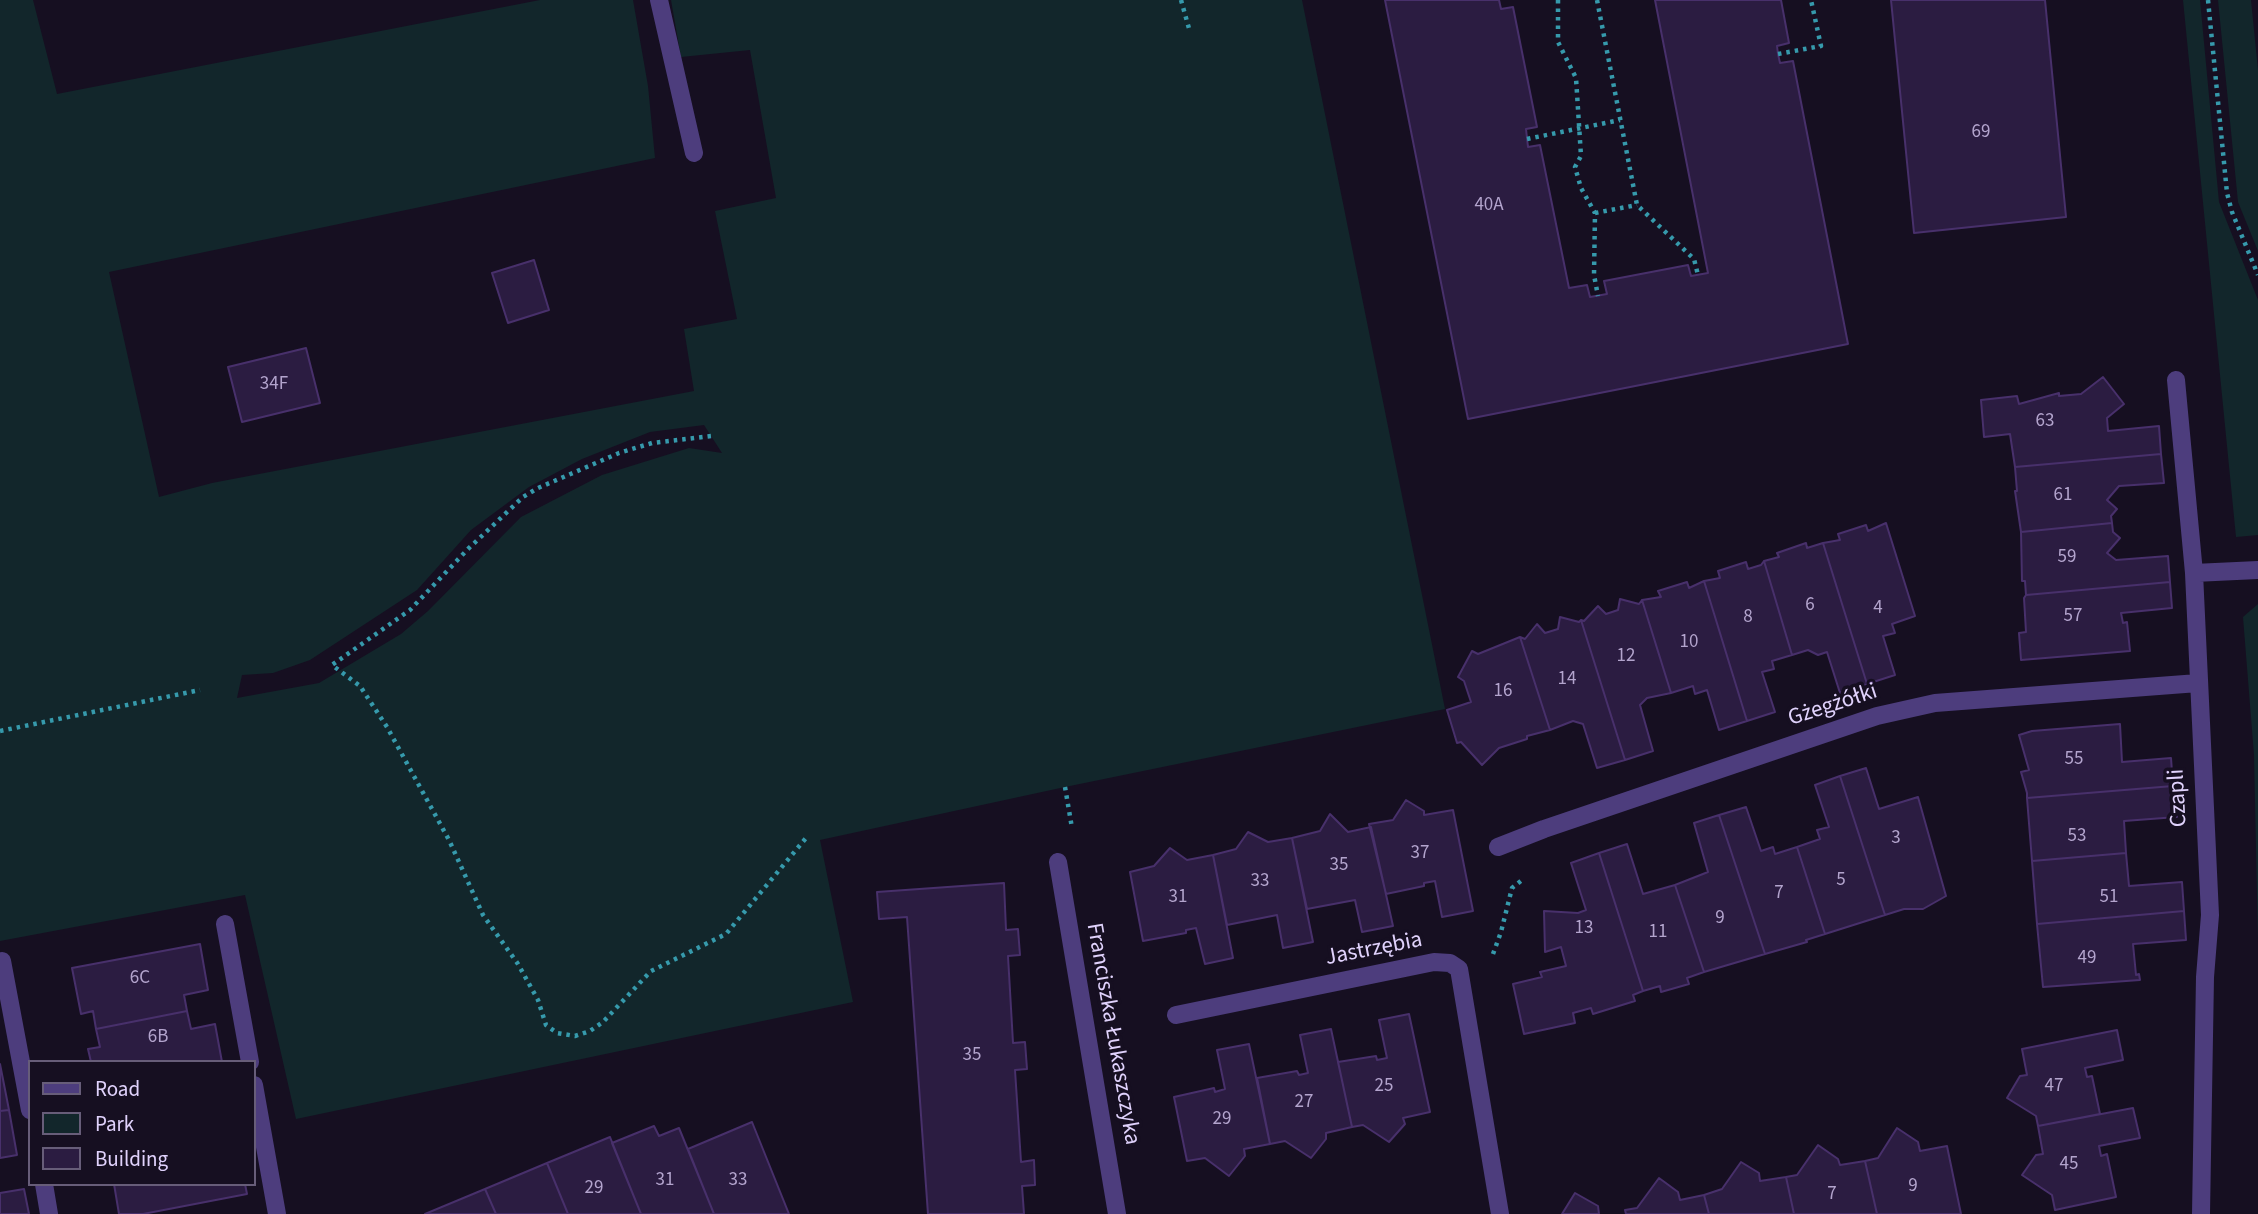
<!DOCTYPE html>
<meta charset="utf-8">
<style>
body{margin:0}
#map{position:relative;width:2258px;height:1214px;overflow:hidden;background:#160f21;font-family:"Source Sans 3",sans-serif}
canvas{display:block}
.legend{position:absolute;left:28px;top:1060px;width:228px;height:126px;box-sizing:border-box;background:#160f21;border:2px solid #675d79;margin:0;padding:9px 12px;list-style:none;font-size:21px;color:#e0d2fc}
.legend li{display:flex;align-items:center;gap:14px;height:35px}
.legend b{width:35px;border:2px solid #675d79}
</style>
<div id="map">
<canvas width="2258" height="1214"></canvas>
<ul class="legend">
<li><b style="height:9px;background:#4d3d7d"></b>Road</li>
<li><b style="height:19px;background:#12262b"></b>Park</li>
<li><b style="height:19px;background:#2b1c41"></b>Building</li>
</ul>
</div>
<script>
const c = document.querySelector('canvas').getContext('2d');
c.lineJoin = 'round';
function fillPath(path, color) {
  c.fillStyle = color;
  c.fill(path, 'evenodd');
}
function strokePath(path, color, width, dash) {
  c.strokeStyle = color;
  c.lineWidth = width;
  c.lineCap = dash ? 'butt' : 'round';
  c.setLineDash(dash || []);
  c.stroke(path);
}
function label(font, color, halo, rows, align = 'center') {
  c.font = font + ' "Source Sans 3",sans-serif';
  c.lineWidth = 7;
  c.setLineDash([]);
  c.textBaseline = 'middle';
  c.strokeStyle = halo;
  c.fillStyle = color;
  for (const [text, x, y, turn = 0] of rows) {
    c.save();
    c.translate(x, y);
    c.rotate((+turn || 0) * Math.PI / 180);
    c.textAlign = isNaN(turn) ? turn : align;
    if (halo) c.strokeText(text, 0, 0);
    c.fillText(text, 0, 0);
    c.restore();
  }
}
fillPath(new Path2D(`
 M 0,0 L 33,0 L 57,94 L 540,0 L 633,0 L 648,86 L 655,158 L 109,272 L 159,497 L 212,483 L 694,391 L 684,329 L 737,319 L 715,211 L 776,198 L 750,50 L 681,57 L 671,0 L 1302,0 L 1445,709 L 1065,787 L 820,840 L 853,1002 L 296,1119 L 245,895 L 0,941 ZM 704,425 L 722,453 L 689,448 L 602,475 L 521,517 L 428,611 L 401,634 L 319,683 L 237,698 L 242,675 L 273,673 L 310,660 L 417,590 L 471,530 L 529,487 L 582,459 L 650,432 Z
 M 2183,0 L 2200,0 L 2219,202 L 2258,300 L 2258,535 L 2236,537 Z
 M 2218,0 L 2251,0 L 2258,70 L 2258,251 L 2238,202 Z
 M 2258,604 L 2258,942 L 2254,755 L 2243,617 Z`), '#12262b');
const building = new Path2D(`
 M 1385,0 L 1499,0 L 1501,9 L 1513,7 L 1537,127 L 1526,129 L 1528,147 L 1540,145 L 1569,288 L 1587,285 L 1590,297 L 1607,294 L 1604,281 L 1688,265 L 1691,276 L 1708,273 L 1655,0 L 1781,0 L 1789,43 L 1777,46 L 1778,54 L 1780,63 L 1793,61 L 1848,344 L 1468,419 Z
 M 1891,0 L 2045,0 L 2066,217 L 1914,233 Z
 M 534,260 L 549,310 L 508,323 L 492,273 Z
 M 306,348 L 320,403 L 242,422 L 228,367 Z
 M 2103,377 L 2124,404 L 2107,418 L 2108,431 L 2159,426 L 2161,454 L 2015,467 L 2010,434 L 1984,437 L 1981,400 L 2017,396 L 2019,404 L 2059,393 L 2059,396 L 2081,394 Z
 M 2161,454 L 2164,483 L 2119,486 L 2107,500 L 2117,509 L 2111,516 L 2112,523 L 2021,532 L 2015,491 L 2017,491 L 2015,467 Z
 M 1886,523 L 1915,616 L 1892,624 L 1895,633 L 1883,636 L 1895,675 L 1867,684 L 1823,543 L 1840,540 L 1838,534 L 1866,525 L 1868,531 Z
 M 2112,523 L 2113,532 L 2120,538 L 2107,553 L 2116,560 L 2168,556 L 2170,582 L 2026,595 L 2025,581 L 2022,581 L 2021,532 Z
 M 1806,543 L 1807,548 L 1823,543 L 1867,684 L 1840,693 L 1827,652 L 1818,655 L 1808,650 L 1792,655 L 1764,561 L 1779,557 L 1777,553 Z
 M 1764,561 L 1792,655 L 1772,661 L 1774,669 L 1762,672 L 1775,712 L 1747,721 L 1704,581 L 1720,578 L 1718,571 L 1746,562 L 1748,569 L 1761,565 Z
 M 1704,581 L 1747,721 L 1719,730 L 1707,690 L 1695,694 L 1693,686 L 1671,693 L 1642,600 L 1661,597 L 1658,591 L 1687,582 L 1689,588 Z
 M 2170,582 L 2172,608 L 2121,613 L 2123,623 L 2127,622 L 2130,651 L 2021,660 L 2019,633 L 2026,632 L 2024,598 L 2026,595 Z
 M 1620,599 L 1639,604 L 1642,600 L 1671,693 L 1647,698 L 1640,705 L 1653,751 L 1625,760 L 1581,620 L 1584,621 L 1598,606 L 1606,614 L 1618,610 Z
 M 1560,617 L 1579,622 L 1581,620 L 1625,760 L 1597,768 L 1583,724 L 1573,721 L 1550,730 L 1520,637 L 1525,639 L 1537,624 L 1545,633 L 1558,629 Z
 M 1520,637 L 1550,730 L 1527,736 L 1527,739 L 1499,748 L 1482,765 L 1461,742 L 1457,743 L 1447,710 L 1471,702 L 1464,681 L 1458,677 L 1472,651 L 1478,654 Z
 M 2120,724 L 2122,762 L 2171,758 L 2173,786 L 2027,798 L 2027,793 L 2021,772 L 2029,770 L 2019,735 L 2032,731 Z
 M 1866,768 L 1879,809 L 1918,797 L 1946,896 L 1923,909 L 1904,909 L 1885,915 L 1840,776 Z
 M 1840,776 L 1885,915 L 1825,934 L 1797,847 L 1820,839 L 1817,830 L 1829,827 L 1815,785 Z
 M 2173,786 L 2177,817 L 2124,821 L 2126,853 L 2032,861 L 2027,798 Z
 M 1406,800 L 1424,811 L 1424,815 L 1453,810 L 1473,911 L 1442,917 L 1435,881 L 1424,883 L 1424,886 L 1386,894 L 1369,824 L 1393,820 Z
 M 1746,807 L 1761,851 L 1773,847 L 1775,854 L 1797,847 L 1825,934 L 1806,940 L 1807,942 L 1765,954 L 1719,815 Z
 M 1330,814 L 1348,832 L 1371,827 L 1393,926 L 1362,932 L 1355,900 L 1307,909 L 1292,838 L 1320,831 Z
 M 1719,815 L 1765,954 L 1704,972 L 1675,885 L 1708,872 L 1694,823 Z
 M 1248,832 L 1268,842 L 1292,838 L 1313,942 L 1283,948 L 1277,915 L 1227,925 L 1213,855 L 1236,849 Z
 M 1627,844 L 1643,894 L 1675,885 L 1704,972 L 1687,978 L 1689,984 L 1661,992 L 1660,986 L 1643,991 L 1599,853 Z
 M 1170,848 L 1187,860 L 1213,855 L 1233,958 L 1205,964 L 1196,928 L 1186,930 L 1186,933 L 1143,941 L 1130,872 L 1154,866 Z
 M 1599,853 L 1643,991 L 1633,995 L 1635,1001 L 1593,1014 L 1591,1008 L 1573,1013 L 1575,1023 L 1524,1034 L 1513,984 L 1542,977 L 1540,972 L 1566,966 L 1561,947 L 1545,952 L 1544,911 L 1578,913 L 1586,910 L 1571,863 Z
 M 2126,853 L 2129,886 L 2182,882 L 2184,911 L 2037,924 L 2032,861 Z
 M 1004,883 L 1006,930 L 1018,929 L 1020,955 L 1008,956 L 1013,1043 L 1025,1042 L 1027,1069 L 1015,1070 L 1021,1162 L 1034,1160 L 1035,1185 L 1022,1186 L 1024,1214 L 928,1214 L 907,917 L 879,919 L 877,892 Z
 M 2184,911 L 2186,940 L 2133,944 L 2136,975 L 2139,974 L 2140,980 L 2043,987 L 2037,924 Z
 M 200,944 L 208,990 L 184,995 L 187,1011 L 96,1029 L 93,1011 L 81,1014 L 72,968 Z
 M 187,1011 L 191,1029 L 215,1024 L 222,1062 L 91,1062 L 88,1049 L 100,1047 L 96,1029 Z
 M 1409,1014 L 1430,1112 L 1403,1118 L 1405,1124 L 1389,1142 L 1363,1125 L 1352,1127 L 1338,1062 L 1376,1056 L 1377,1060 L 1387,1058 L 1379,1020 Z
 M 1331,1029 L 1352,1127 L 1326,1133 L 1326,1139 L 1311,1158 L 1285,1141 L 1270,1144 L 1257,1078 L 1297,1071 L 1299,1075 L 1308,1073 L 1300,1035 Z
 M 2117,1030 L 2123,1060 L 2085,1068 L 2087,1077 L 2092,1076 L 2100,1114 L 2038,1126 L 2036,1116 L 2007,1098 L 2020,1076 L 2027,1075 L 2022,1049 Z
 M 1249,1044 L 1270,1144 L 1244,1149 L 1245,1156 L 1229,1176 L 1205,1158 L 1187,1161 L 1174,1097 L 1214,1088 L 1215,1092 L 1225,1089 L 1217,1050 Z
 M 0,1064 L 9,1110 L 0,1111 Z
 M 2133,1108 L 2140,1138 L 2099,1146 L 2101,1156 L 2107,1154 L 2116,1197 L 2055,1210 L 2052,1195 L 2022,1175 L 2036,1155 L 2043,1154 L 2038,1126 Z
 M 9,1110 L 17,1155 L 0,1158 L 0,1111 Z
 M 752,1122 L 789,1214 L 714,1214 L 688,1149 Z
 M 654,1126 L 659,1136 L 679,1128 L 714,1214 L 641,1214 L 612,1143 Z
 M 1897,1128 L 1918,1142 L 1920,1151 L 1947,1146 L 1961,1214 L 1877,1214 L 1865,1161 L 1878,1158 Z
 M 610,1137 L 641,1214 L 568,1214 L 547,1163 Z
 M 1818,1145 L 1838,1159 L 1840,1165 L 1865,1161 L 1877,1214 L 1794,1214 L 1786,1177 L 1797,1175 Z
 M 1741,1162 L 1759,1173 L 1760,1181 L 1786,1177 L 1794,1214 L 1709,1214 L 1704,1195 L 1722,1189 Z
 M 547,1163 L 568,1214 L 496,1214 L 485,1189 Z
 M 1659,1178 L 1678,1192 L 1680,1200 L 1704,1195 L 1709,1214 L 1626,1214 L 1625,1210 L 1637,1208 Z
 M 114,1184 L 245,1184 L 247,1194 L 143,1214 L 119,1214 Z
 M 24,1189 L 29,1214 L 0,1214 L 0,1193 Z
 M 485,1189 L 496,1214 L 425,1214 Z
 M 1575,1193 L 1598,1206 L 1599,1214 L 1562,1214 Z`);
fillPath(building, '#2b1c41');
strokePath(building, '#48306b', 2);
strokePath(new Path2D(`
 M 1181,0 L 1190,32
 M 1558,0 L 1558,42 L 1576,78 L 1581,156 L 1575,167 L 1581,188 L 1595,213 L 1594,275 L 1598,296
 M 1597,0 L 1637,205 L 1694,259 L 1698,275
 M 2208,0 L 2227,193 L 2232,212 L 2258,275
 M 1778,54 L 1821,46 L 1811,0
 M 1527,139 L 1620,120
 M 1595,213 L 1637,205
 M 711,436 L 652,443 L 619,453 L 538,488 L 523,497 L 468,549 L 410,610 L 332,665 L 360,686 L 387,727 L 449,840 L 483,915 L 518,964 L 538,1000 L 546,1025 L 557,1033 L 575,1036 L 590,1031 L 603,1022 L 651,971 L 726,934 L 806,838
 M 0,731 L 200,690
 M 1065,787 L 1072,828
 M 1493,954 L 1501,932 L 1512,888 L 1522,880`), '#369aac', 4.5, [3.5, 5]);
strokePath(new Path2D(`
 M 659,0 L 694,153`), '#4d3d7d', 18);
strokePath(new Path2D(`
 M 2176,380 L 2194,573 L 2210,915 L 2205,977 L 2201,1214
 M 2194,573 L 2258,570
 M 1498,847 L 1544,829 L 1877,716 L 1935,703 L 2198,683
 M 1058,862 L 1117,1214
 M 225,924 L 250,1062
 M 2,961 L 30,1110
 M 1176,1015 L 1434,962 L 1450,963 L 1459,969 L 1500,1214
 M 254,1085 L 277,1214
 M 44,1184 L 49,1214`), '#4d3d7d', 18);
label('19px', '#b3a4cd', null, [
 ["69",1981,133],
 ["40A",1489,206],
 ["34F",274,385],
 ["63",2045,422],
 ["61",2063,496],
 ["59",2067,558],
 ["6",1810,606],
 ["4",1878,609],
 ["57",2073,617],
 ["8",1748,618],
 ["10",1689,643],
 ["12",1626,657],
 ["14",1567,680],
 ["16",1503,692],
 ["55",2074,760],
 ["53",2077,837],
 ["3",1896,839],
 ["37",1420,854],
 ["35",1339,866],
 ["5",1841,881],
 ["33",1260,882],
 ["7",1779,894],
 ["31",1178,898],
 ["51",2109,898],
 ["9",1720,919],
 ["13",1584,929],
 ["11",1658,933],
 ["49",2087,959],
 ["6C",140,979],
 ["6B",158,1038],
 ["35",972,1056],
 ["25",1384,1087],
 ["47",2054,1087],
 ["27",1304,1103],
 ["29",1222,1120],
 ["45",2069,1165],
 ["31",665,1181],
 ["33",738,1181],
 ["9",1913,1187],
 ["29",594,1189],
 ["7",1832,1195]
]);
label('23px', '#e0d2fc', '#160f21', [
 ["Gżegżółki",1833,706,-18],
 ["Czapli",2179,798,-93],
 ["Jastrzębia",1374,950,-11],
 ["Franciszka Łukaszczyka",1112,1034,80]
]);
</script>
